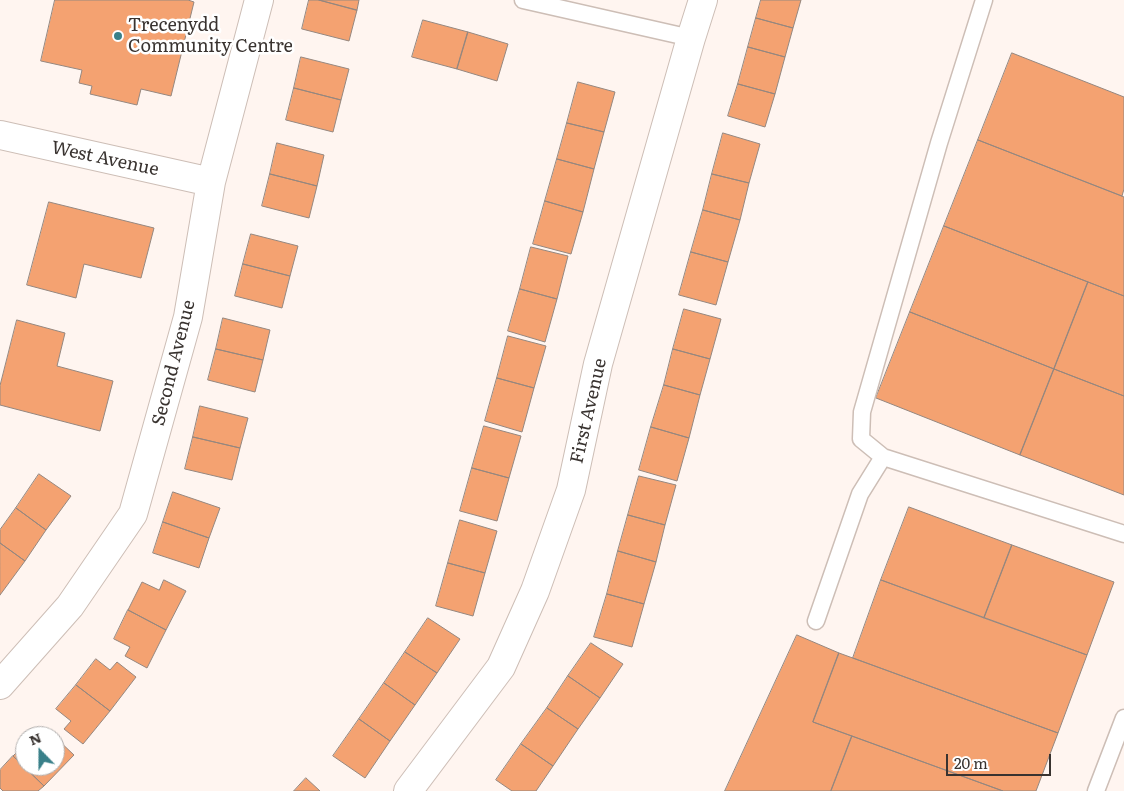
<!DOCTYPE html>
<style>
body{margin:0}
#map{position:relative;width:1124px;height:791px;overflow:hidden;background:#fff5f0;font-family:Literata,serif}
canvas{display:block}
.north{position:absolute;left:15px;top:726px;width:50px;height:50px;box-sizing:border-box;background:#fff;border:1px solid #b0adac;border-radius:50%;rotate:338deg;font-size:14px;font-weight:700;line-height:20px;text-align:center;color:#393330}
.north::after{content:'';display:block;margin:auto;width:18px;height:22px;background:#398089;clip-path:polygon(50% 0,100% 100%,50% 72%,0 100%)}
.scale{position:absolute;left:946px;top:754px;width:105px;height:22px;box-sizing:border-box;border:2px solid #393330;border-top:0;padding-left:6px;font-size:15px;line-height:18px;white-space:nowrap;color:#393330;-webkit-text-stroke:4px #fff;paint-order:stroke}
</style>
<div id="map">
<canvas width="1124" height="791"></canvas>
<div class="north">N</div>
<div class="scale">20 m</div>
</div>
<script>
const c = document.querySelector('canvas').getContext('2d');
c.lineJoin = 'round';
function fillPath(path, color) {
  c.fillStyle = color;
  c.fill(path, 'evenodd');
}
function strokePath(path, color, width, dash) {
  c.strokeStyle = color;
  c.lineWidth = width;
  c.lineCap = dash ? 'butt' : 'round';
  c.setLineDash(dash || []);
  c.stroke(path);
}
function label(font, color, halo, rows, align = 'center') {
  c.font = font + ' Literata,serif';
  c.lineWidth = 5;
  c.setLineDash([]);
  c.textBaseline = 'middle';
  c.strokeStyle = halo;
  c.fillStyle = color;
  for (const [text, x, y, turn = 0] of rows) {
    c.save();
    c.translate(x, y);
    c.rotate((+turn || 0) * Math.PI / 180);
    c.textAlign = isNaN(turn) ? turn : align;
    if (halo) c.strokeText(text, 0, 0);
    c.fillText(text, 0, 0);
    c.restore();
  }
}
const building = new Path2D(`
 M 55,0 L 188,0 L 194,2 L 171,96 L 141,89 L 137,105 L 90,94 L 92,86 L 79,83 L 82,70 L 41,61 Z
 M 309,0 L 319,0 L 357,10 L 349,41 L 302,29 Z
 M 319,0 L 359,0 L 357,10 Z
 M 761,0 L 801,0 L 793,28 L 756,18 Z
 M 756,18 L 793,28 L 785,57 L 748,47 Z
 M 423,20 L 468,32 L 457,69 L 412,57 Z
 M 468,32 L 508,44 L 497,81 L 457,69 Z
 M 748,47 L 785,57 L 775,94 L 738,84 Z
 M 1012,53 L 1124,97 L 1124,189 L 1122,196 L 978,140 Z
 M 301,57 L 349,69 L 341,100 L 294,88 Z
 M 578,82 L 615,92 L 604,132 L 567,123 Z
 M 738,84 L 775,94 L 765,127 L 728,116 Z
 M 294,88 L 341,100 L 333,132 L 286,120 Z
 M 567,123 L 604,132 L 594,169 L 557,159 Z
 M 723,133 L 760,144 L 749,183 L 712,174 Z
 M 978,140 L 1124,197 L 1124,296 L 944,226 Z
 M 277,143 L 324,155 L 317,186 L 270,174 Z
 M 557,159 L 594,169 L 583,212 L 545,201 Z
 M 270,174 L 317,186 L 309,218 L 262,206 Z
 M 712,174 L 749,183 L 740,220 L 703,210 Z
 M 545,201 L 583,212 L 571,254 L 533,244 Z
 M 49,202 L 154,228 L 141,278 L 84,264 L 76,298 L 27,285 Z
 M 703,210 L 740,220 L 728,262 L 691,252 Z
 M 944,226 L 1088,282 L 1054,369 L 910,312 Z
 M 251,234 L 298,246 L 290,276 L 243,264 Z
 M 531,247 L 568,256 L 557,299 L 520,289 Z
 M 691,252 L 728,262 L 716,305 L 679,295 Z
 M 243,264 L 290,276 L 282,308 L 235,296 Z
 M 1088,282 L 1124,296 L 1124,396 L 1054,369 Z
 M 520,289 L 557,299 L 545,342 L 508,331 Z
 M 684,309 L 721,319 L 710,359 L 673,349 Z
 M 910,312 L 1054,369 L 1020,455 L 876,398 Z
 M 223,318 L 270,330 L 263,360 L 216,349 Z
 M 17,320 L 65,333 L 57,366 L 113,381 L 100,431 L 0,405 L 0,386 Z
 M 508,336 L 546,346 L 534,388 L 497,378 Z
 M 216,349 L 263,360 L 255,392 L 208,380 Z
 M 673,349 L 710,359 L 700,395 L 664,385 Z
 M 1054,369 L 1124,396 L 1124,495 L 1020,455 Z
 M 497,378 L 534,388 L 522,432 L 485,421 Z
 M 664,385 L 700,395 L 689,438 L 651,427 Z
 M 200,406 L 248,418 L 240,448 L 193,437 Z
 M 484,426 L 521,436 L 509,478 L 472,468 Z
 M 651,427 L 689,438 L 677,481 L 639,470 Z
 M 193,437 L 240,448 L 232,480 L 185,469 Z
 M 472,468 L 509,478 L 497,521 L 460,511 Z
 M 39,474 L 71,496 L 46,530 L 16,508 Z
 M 639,476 L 676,485 L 665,525 L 628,515 Z
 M 173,492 L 220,508 L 209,538 L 163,522 Z
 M 909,507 L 1012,545 L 984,618 L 881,580 Z
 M 16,508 L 46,530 L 25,561 L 0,543 L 0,530 Z
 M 628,515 L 665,525 L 656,562 L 618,551 Z
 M 460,520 L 497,531 L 485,573 L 448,563 Z
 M 163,522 L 209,538 L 199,568 L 153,553 Z
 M 0,543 L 25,561 L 0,595 Z
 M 1012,545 L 1114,582 L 1087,655 L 984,618 Z
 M 618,551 L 656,562 L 644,604 L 607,594 Z
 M 448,563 L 485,573 L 473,616 L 436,606 Z
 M 164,580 L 186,591 L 166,630 L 128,610 L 142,582 L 159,590 Z
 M 881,580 L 1087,655 L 1058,733 L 853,658 Z
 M 607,594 L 644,604 L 632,647 L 594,637 Z
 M 128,610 L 166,630 L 147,668 L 125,656 L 130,647 L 114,639 Z
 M 428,618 L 460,639 L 437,673 L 405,652 Z
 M 797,635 L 839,653 L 813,722 L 852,736 L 831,791 L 725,791 Z
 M 591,643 L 623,664 L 600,698 L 568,676 Z
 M 405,652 L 437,673 L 415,705 L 384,683 Z
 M 839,653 L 1058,733 L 1036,791 L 1003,791 L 813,722 Z
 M 96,659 L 110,670 L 117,662 L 136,677 L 110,711 L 76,685 Z
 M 568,676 L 600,698 L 578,729 L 547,708 Z
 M 384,683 L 415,705 L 390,741 L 359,719 Z
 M 76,685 L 110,711 L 83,744 L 64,729 L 71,721 L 56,709 Z
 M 547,708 L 578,729 L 553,766 L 521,744 Z
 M 359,719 L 390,741 L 365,778 L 333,756 Z
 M 852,736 L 1003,791 L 831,791 Z
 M 56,738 L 74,755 L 44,786 L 13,756 L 25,744 L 25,766 L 55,766 L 55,740 Z
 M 521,744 L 553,766 L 536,791 L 512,791 L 496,780 Z
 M 13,756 L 44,786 L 38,791 L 3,791 L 0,788 L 0,770 Z
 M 306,778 L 320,791 L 294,791 Z`);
fillPath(building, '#f4a271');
strokePath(building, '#95877f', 1);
const lane = new Path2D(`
 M 523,0 L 691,38
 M 984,0 L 939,143 L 862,412 L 861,439 L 883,457 L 1124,534
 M 816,621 L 860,494 L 883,457
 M 1096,791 L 1124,718`);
const street = new Path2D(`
 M 0,135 L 211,182
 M 0,685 L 70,606 L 133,514 L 188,317 L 211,182 L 259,0
 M 408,791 L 501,667 L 535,591 L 571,490 L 598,364 L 691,38 L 703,0`);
strokePath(lane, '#cdbeb6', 19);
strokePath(street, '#cdbeb6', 30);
strokePath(lane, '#fff', 16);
strokePath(street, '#fff', 28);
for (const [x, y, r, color] of [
 [118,36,5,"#398089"]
]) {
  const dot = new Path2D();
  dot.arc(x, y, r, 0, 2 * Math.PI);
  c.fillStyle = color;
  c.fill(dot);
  strokePath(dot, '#fff', 2);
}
label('18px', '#393330', '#fff', [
 ["Trecenydd",128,26],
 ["Community Centre",128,47]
], 'left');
label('18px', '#393330', '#fff', [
 ["West Avenue",105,159,12],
 ["Second Avenue",174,363,-76],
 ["First Avenue",589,411,-77]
]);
</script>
